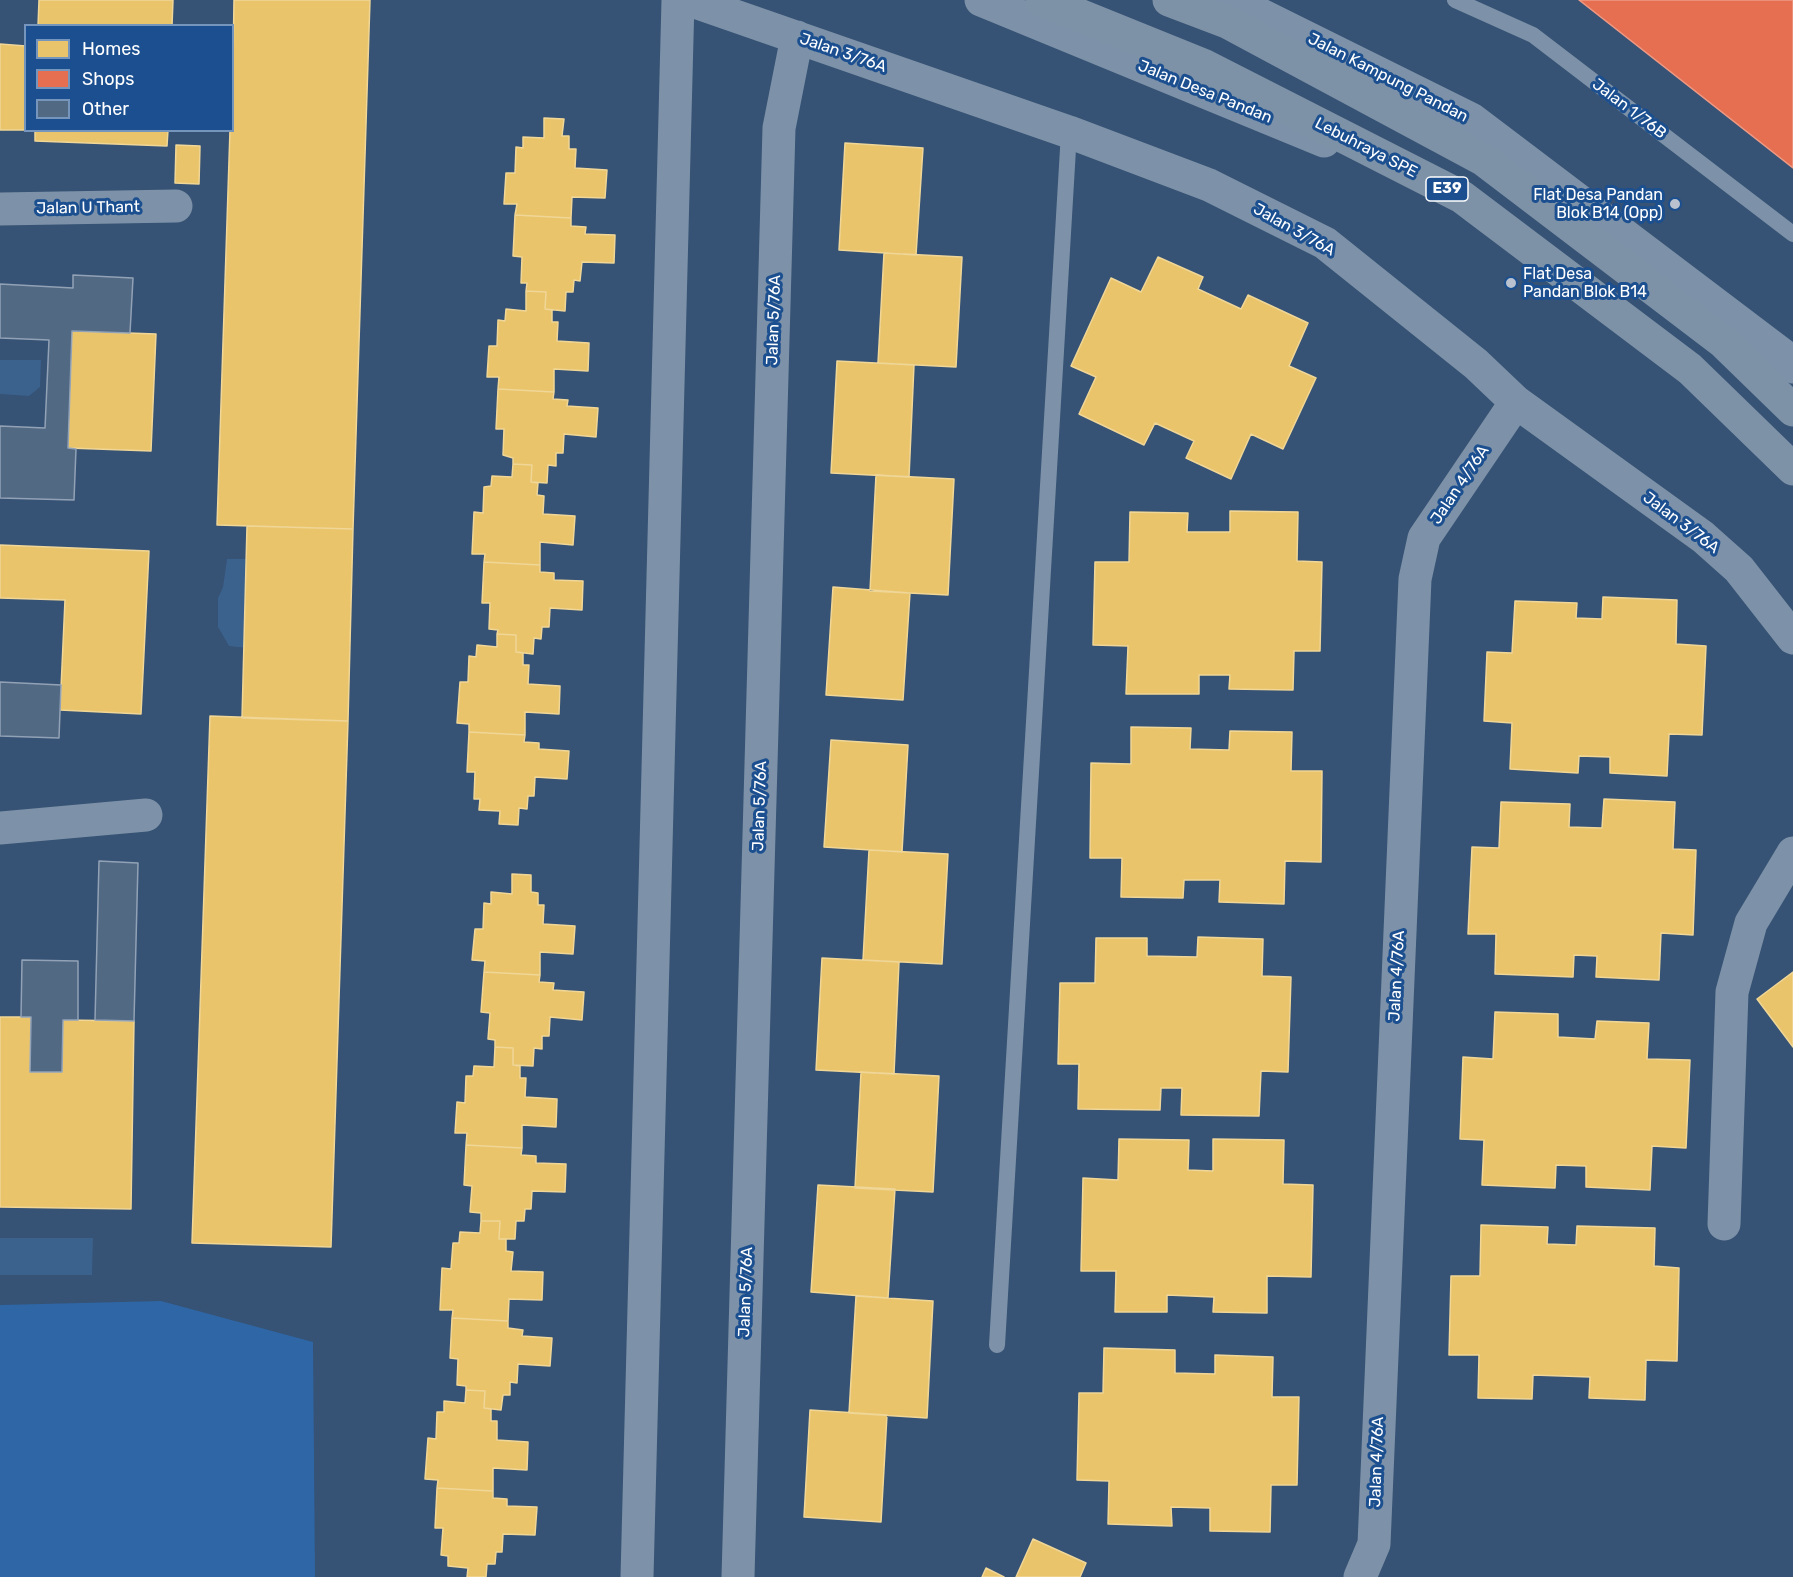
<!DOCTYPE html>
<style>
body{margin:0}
#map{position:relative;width:1793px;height:1577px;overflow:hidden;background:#365274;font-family:Rubik,sans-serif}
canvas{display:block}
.legend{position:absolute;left:24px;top:24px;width:210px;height:108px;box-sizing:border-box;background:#1b4f8f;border:2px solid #7695bc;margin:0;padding:8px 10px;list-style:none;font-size:18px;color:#fff}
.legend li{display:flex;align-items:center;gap:12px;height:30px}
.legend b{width:30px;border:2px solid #7695bc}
</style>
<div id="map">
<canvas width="1793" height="1577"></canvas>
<ul class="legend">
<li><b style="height:16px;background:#e9c46a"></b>Homes</li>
<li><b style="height:16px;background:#e76f51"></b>Shops</li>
<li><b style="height:16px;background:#526984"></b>Other</li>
</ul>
</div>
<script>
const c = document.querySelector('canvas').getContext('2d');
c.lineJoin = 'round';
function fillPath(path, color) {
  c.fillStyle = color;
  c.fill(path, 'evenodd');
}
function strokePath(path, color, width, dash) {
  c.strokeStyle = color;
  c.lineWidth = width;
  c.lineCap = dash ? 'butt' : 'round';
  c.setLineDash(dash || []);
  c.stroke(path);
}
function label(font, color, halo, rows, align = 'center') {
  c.font = font + ' Rubik,sans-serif';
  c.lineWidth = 6;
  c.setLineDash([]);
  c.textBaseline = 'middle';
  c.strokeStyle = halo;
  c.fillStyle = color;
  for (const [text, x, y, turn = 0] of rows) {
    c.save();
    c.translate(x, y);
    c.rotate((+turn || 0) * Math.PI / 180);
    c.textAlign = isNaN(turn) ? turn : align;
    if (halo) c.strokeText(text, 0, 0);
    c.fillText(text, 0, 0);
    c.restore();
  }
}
fillPath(new Path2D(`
 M 161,1301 L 313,1342 L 315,1577 L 0,1577 L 0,1305 Z`), '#2f66a5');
fillPath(new Path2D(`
 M 0,360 L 41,360 L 40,387 L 29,396 L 0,394 Z
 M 227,559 L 257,559 L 256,649 L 229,646 L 218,627 L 218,598 L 223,587 Z
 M 0,1238 L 93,1238 L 92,1275 L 0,1275 Z`), '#3b618d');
const homes = new Path2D(`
 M 39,0 L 173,0 L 172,26 L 38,26 Z
 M 234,0 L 370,0 L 353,529 L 217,525 L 230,130 L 232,130 Z
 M 0,44 L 26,46 L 26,130 L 0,130 Z
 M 544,118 L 564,119 L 562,136 L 569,136 L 569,149 L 576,149 L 575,168 L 607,170 L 605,198 L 572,197 L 571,218 L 515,215 L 517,204 L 504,204 L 506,173 L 515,173 L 516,147 L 523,148 L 523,137 L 544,138 Z
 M 27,130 L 168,130 L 167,146 L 35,141 L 35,131 Z
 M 845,143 L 923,148 L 916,255 L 839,250 Z
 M 176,145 L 200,146 L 199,184 L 175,183 Z
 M 515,215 L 571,218 L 571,226 L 586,227 L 585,234 L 615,235 L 614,263 L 582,262 L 580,281 L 574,280 L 573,292 L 566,292 L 565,311 L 545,309 L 546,292 L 526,291 L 527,283 L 521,283 L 522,257 L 513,256 Z
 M 884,253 L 962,257 L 956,367 L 878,363 Z
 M 1158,257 L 1203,277 L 1198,289 L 1241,309 L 1248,295 L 1308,323 L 1289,366 L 1316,378 L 1283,449 L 1251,434 L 1231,479 L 1186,458 L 1194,441 L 1155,423 L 1144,445 L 1079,414 L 1096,377 L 1071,366 L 1111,278 L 1141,292 Z
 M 526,291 L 546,292 L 545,309 L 552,310 L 552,322 L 558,322 L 557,341 L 589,343 L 588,371 L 554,369 L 554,392 L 498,389 L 499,377 L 487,377 L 489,346 L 497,346 L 498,320 L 505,321 L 506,309 L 526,311 Z
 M 72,331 L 156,334 L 151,451 L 68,448 Z
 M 837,361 L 914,365 L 909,477 L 831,473 Z
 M 498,389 L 554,392 L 553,399 L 568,400 L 567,406 L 598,408 L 596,437 L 564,434 L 563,453 L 556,453 L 556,466 L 548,465 L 547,483 L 531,482 L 532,465 L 513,464 L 513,458 L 503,455 L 504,429 L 496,429 Z
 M 513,464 L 532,465 L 531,482 L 538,483 L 537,495 L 544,496 L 543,514 L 575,516 L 573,545 L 540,542 L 540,565 L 484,562 L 485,554 L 472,554 L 474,512 L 483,513 L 484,487 L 491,486 L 492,476 L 512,477 Z
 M 876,475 L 954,479 L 948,595 L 870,591 Z
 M 1230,511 L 1298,512 L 1297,561 L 1322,562 L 1320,651 L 1294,651 L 1293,690 L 1229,689 L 1230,675 L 1199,675 L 1199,694 L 1126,694 L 1128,646 L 1093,645 L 1095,562 L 1129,562 L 1130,512 L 1188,513 L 1187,532 L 1230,532 Z
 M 247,526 L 353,529 L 348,721 L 242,718 Z
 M 0,545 L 149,551 L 141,714 L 60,710 L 65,600 L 0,598 Z
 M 484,562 L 540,565 L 540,572 L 554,573 L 554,580 L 583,581 L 582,610 L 550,608 L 549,627 L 542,627 L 541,639 L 534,638 L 533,654 L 516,652 L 516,635 L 497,634 L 498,630 L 489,629 L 490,603 L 482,603 Z
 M 833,587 L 910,593 L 903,700 L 826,695 Z
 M 1603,597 L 1677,600 L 1676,644 L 1706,646 L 1702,735 L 1669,734 L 1667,776 L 1610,773 L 1610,757 L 1579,756 L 1578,773 L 1510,769 L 1512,723 L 1484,721 L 1487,652 L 1512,653 L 1515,601 L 1577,603 L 1576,618 L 1602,619 Z
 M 497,634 L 516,635 L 516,652 L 523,653 L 523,665 L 529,665 L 528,684 L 560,686 L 559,714 L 525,712 L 525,735 L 469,732 L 469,724 L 457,723 L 460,682 L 468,682 L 469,656 L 476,657 L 477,645 L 497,647 Z
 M 210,716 L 348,721 L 331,1247 L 192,1243 Z
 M 1131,727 L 1191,728 L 1190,749 L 1229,750 L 1230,731 L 1292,732 L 1291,771 L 1322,771 L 1321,862 L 1285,861 L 1284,904 L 1219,902 L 1220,880 L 1184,880 L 1183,898 L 1121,897 L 1122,858 L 1090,858 L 1091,763 L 1131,764 Z
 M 469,732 L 525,735 L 524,742 L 539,743 L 539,749 L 569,751 L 567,779 L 535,777 L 534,796 L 528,796 L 527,809 L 519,808 L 518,825 L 499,824 L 500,811 L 479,810 L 480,799 L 474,799 L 475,772 L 467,772 Z
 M 831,740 L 908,745 L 902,852 L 824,847 Z
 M 1604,799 L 1675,802 L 1673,849 L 1696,850 L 1693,935 L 1661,933 L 1659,980 L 1596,977 L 1597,956 L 1574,955 L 1573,977 L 1495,974 L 1496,934 L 1468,934 L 1472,847 L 1499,848 L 1501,802 L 1570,804 L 1569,827 L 1602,828 Z
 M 869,850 L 948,854 L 942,964 L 863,960 Z
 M 512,874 L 531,875 L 531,892 L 538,893 L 538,905 L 544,905 L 543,924 L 575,926 L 573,954 L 540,952 L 540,975 L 484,972 L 485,961 L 472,960 L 475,929 L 483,929 L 484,903 L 491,904 L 491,892 L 512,894 Z
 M 1198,937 L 1263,939 L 1262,976 L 1291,977 L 1288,1072 L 1261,1071 L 1259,1116 L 1181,1115 L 1182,1088 L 1161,1088 L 1160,1110 L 1078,1109 L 1079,1064 L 1058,1064 L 1060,983 L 1095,983 L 1096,938 L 1147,938 L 1147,956 L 1197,957 Z
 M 822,958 L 899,962 L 894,1074 L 816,1070 Z
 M 484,972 L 540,975 L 539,982 L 554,983 L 553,990 L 584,992 L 582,1020 L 550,1017 L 549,1036 L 542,1036 L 542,1049 L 534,1048 L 533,1066 L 513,1065 L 513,1048 L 495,1047 L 495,1040 L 488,1039 L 490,1013 L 481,1012 Z
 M 1793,972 L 1793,1047 L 1757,999 Z
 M 1495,1012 L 1558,1014 L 1558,1037 L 1595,1039 L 1597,1021 L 1649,1023 L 1647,1059 L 1690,1060 L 1686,1148 L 1652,1146 L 1650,1190 L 1586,1187 L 1586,1166 L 1556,1165 L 1555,1188 L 1482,1185 L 1484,1140 L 1460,1139 L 1463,1057 L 1493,1059 Z
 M 0,1017 L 31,1017 L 30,1072 L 62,1072 L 63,1020 L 134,1021 L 131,1209 L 0,1207 Z
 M 495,1047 L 513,1048 L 513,1065 L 520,1066 L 520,1078 L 526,1078 L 525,1097 L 557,1099 L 556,1127 L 522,1125 L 522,1148 L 466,1145 L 467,1133 L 455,1133 L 457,1102 L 465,1103 L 466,1076 L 473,1076 L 474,1066 L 494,1067 Z
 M 861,1072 L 939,1076 L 933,1192 L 855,1188 Z
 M 1119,1139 L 1189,1140 L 1188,1170 L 1213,1171 L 1213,1139 L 1284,1140 L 1283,1184 L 1313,1185 L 1311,1277 L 1267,1276 L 1267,1313 L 1213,1312 L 1214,1297 L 1167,1295 L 1167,1312 L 1115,1312 L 1116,1271 L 1081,1271 L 1083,1178 L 1118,1180 Z
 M 466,1145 L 522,1148 L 521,1155 L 536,1156 L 536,1163 L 566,1164 L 565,1192 L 532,1191 L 531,1209 L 525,1209 L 524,1221 L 516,1221 L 515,1239 L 499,1239 L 500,1221 L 481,1221 L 481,1213 L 470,1212 L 472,1186 L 464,1185 Z
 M 818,1185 L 895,1189 L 888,1298 L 811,1292 Z
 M 481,1221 L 500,1221 L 499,1239 L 506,1239 L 506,1251 L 513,1252 L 511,1271 L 543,1272 L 542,1300 L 509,1299 L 508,1321 L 452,1318 L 453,1310 L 440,1310 L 442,1268 L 451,1269 L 453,1243 L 459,1243 L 460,1232 L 480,1233 Z
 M 1481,1225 L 1548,1227 L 1547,1244 L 1576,1245 L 1577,1226 L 1655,1228 L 1654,1266 L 1679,1268 L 1677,1361 L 1646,1360 L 1645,1400 L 1589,1398 L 1590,1377 L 1533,1375 L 1532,1399 L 1478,1398 L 1479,1355 L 1449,1355 L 1451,1276 L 1480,1276 Z
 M 856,1296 L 933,1301 L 927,1418 L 849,1413 Z
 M 452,1318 L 508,1321 L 508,1328 L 523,1330 L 522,1336 L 552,1338 L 550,1366 L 518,1364 L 517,1383 L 510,1382 L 510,1395 L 503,1395 L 501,1410 L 484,1408 L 485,1391 L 466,1390 L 466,1386 L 457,1385 L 458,1359 L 450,1358 Z
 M 1104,1348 L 1175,1350 L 1175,1373 L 1215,1374 L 1215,1355 L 1273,1357 L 1272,1397 L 1299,1397 L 1297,1485 L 1271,1485 L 1270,1532 L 1210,1531 L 1210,1508 L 1171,1507 L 1172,1526 L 1108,1524 L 1109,1481 L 1077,1480 L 1079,1393 L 1103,1393 Z
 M 466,1390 L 485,1391 L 484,1408 L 491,1409 L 491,1421 L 497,1421 L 497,1440 L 528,1442 L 527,1470 L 493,1468 L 493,1491 L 437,1488 L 438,1480 L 425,1479 L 428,1438 L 436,1439 L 437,1412 L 444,1412 L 444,1401 L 465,1403 Z
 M 810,1410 L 887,1415 L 881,1522 L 804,1517 Z
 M 437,1488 L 493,1491 L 493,1498 L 507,1499 L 507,1506 L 537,1507 L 535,1535 L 503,1534 L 502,1552 L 496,1552 L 495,1564 L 487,1564 L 486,1577 L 467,1577 L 468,1568 L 448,1566 L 448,1556 L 441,1555 L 443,1528 L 435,1528 Z
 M 1033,1539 L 1086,1563 L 1080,1577 L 1016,1577 Z
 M 986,1568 L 1004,1577 L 982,1577 Z`);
fillPath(homes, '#e9c46a');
strokePath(homes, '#f0d697', 1.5);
const shops = new Path2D(`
 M 1579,0 L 1793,0 L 1793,168 Z`);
fillPath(shops, '#e76f51');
strokePath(shops, '#ee9a85', 1.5);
const building = new Path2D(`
 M 73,275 L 133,278 L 130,333 L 72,331 L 68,448 L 76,449 L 74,500 L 0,498 L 0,426 L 45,428 L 49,340 L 0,338 L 0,284 L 73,288 Z
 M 0,682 L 61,685 L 59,738 L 0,736 Z
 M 99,861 L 138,863 L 134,1021 L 95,1020 Z
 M 22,960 L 78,961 L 78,1020 L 63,1020 L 62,1072 L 30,1072 L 31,1017 L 21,1017 Z`);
fillPath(building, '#526984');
strokePath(building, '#92a2b6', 1.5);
strokePath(new Path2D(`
 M 1455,0 L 1533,35 L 1793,234
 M 997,1345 L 1069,132`), '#7d92a8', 16);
strokePath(new Path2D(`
 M 689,0 L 1069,132 L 1209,185 L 1325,243 L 1476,364 L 1516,402 L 1703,537 L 1739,569 L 1793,638
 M 0,209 L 176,206
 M 0,828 L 146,815
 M 1724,1224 L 1732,992 L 1751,923 L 1793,853
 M 637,1577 L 678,0
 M 738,1577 L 779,128 L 797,37
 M 1360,1577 L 1374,1544 L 1415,579 L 1424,538 L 1516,402`), '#7d92a8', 33);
strokePath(new Path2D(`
 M 981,0 L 1324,141
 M 1231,0 L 1471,119 L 1784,356 L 1793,367`), '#7d92a8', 33);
strokePath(new Path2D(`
 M 1042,0 L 1203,65 L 1462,197 L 1690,369 L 1793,469
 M 1169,0 L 1227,22 L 1484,160 L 1722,341 L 1793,410`), '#7e92a7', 33);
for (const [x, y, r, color] of [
 [1675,204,6,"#b9c2ce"],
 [1511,283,6,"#b9c2ce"]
]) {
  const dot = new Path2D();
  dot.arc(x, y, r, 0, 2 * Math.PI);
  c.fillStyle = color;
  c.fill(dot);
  strokePath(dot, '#1b4f8f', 2);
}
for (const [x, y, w] of [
 [1447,189,42]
]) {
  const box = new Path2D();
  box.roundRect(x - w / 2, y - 12, w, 24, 4.5);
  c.fillStyle = '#1b4f8f';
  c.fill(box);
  strokePath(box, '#fff', 1.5);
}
label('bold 15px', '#fff', null, [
 ["E39",1447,189]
]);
label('16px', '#fff', '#1b4f8f', [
 ["Jalan 3/76A",843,53,19],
 ["Jalan Kampung Pandan",1388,78,27],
 ["Jalan Desa Pandan",1205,92,22],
 ["Jalan 1/76B",1629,109,37],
 ["Lebuhraya SPE",1366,148,27],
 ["Jalan U Thant",88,208,-1],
 ["Jalan 3/76A",1294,230,29],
 ["Jalan 5/76A",774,320,-88],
 ["Jalan 4/76A",1460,485,-56],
 ["Jalan 3/76A",1681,523,37],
 ["Jalan 5/76A",760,806,-88],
 ["Jalan 4/76A",1397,976,-87],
 ["Jalan 5/76A",746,1292,-88],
 ["Jalan 4/76A",1377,1462,-88]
]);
label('16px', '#fff', '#1b4f8f', [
 ["Flat Desa Pandan",1663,195],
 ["Blok B14 (Opp)",1663,213],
 ["Flat Desa",1523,274,"left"],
 ["Pandan Blok B14",1523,292,"left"]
], 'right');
</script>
